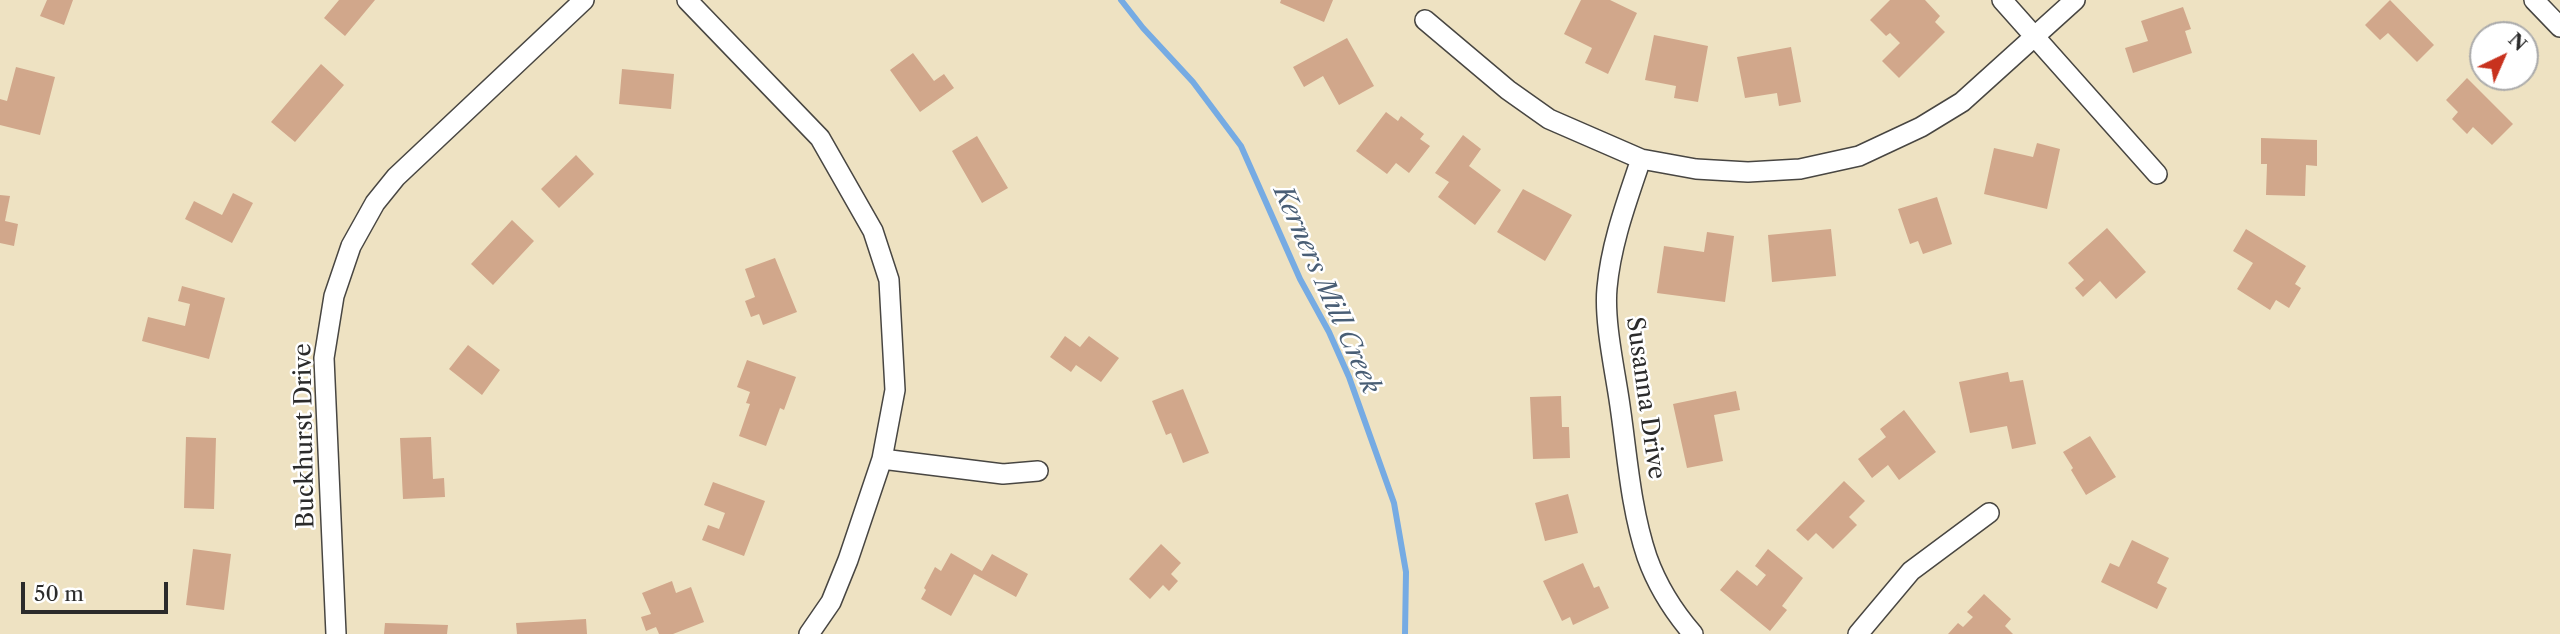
<!DOCTYPE html>
<style>
body{margin:0}
#map{position:relative;width:2560px;height:634px;overflow:hidden;background:#eee2c2;font-family:"Libre Caslon Text",serif}
canvas{display:block}
.north{position:absolute;left:2469px;top:21px;width:70px;height:70px;box-sizing:border-box;background:#fff;border:2px solid #aaa;border-radius:50%;rotate:44deg;font-size:19px;font-weight:700;line-height:28px;text-align:center;color:#2b2b2b}
.north::after{content:'';display:block;margin:auto;width:24px;height:32px;background:#c8321e;clip-path:polygon(50% 0,100% 100%,50% 72%,0 100%)}
.scale{position:absolute;left:21px;top:582px;width:147px;height:32px;box-sizing:border-box;border:4px solid #2b2b2b;border-top:0;padding-left:9px;font-size:21px;line-height:24px;white-space:nowrap;color:#2b2b2b;-webkit-text-stroke:5px #fff;paint-order:stroke}
</style>
<div id="map">
<canvas width="2560" height="634"></canvas>
<div class="north">N</div>
<div class="scale">50 m</div>
</div>
<script>
const c = document.querySelector('canvas').getContext('2d');
c.lineJoin = 'round';
function strokePath(path, color, width, dash) {
  c.strokeStyle = color;
  c.lineWidth = width;
  c.lineCap = dash ? 'butt' : 'round';
  c.setLineDash(dash || []);
  c.stroke(path);
}
function fillPath(path, color) {
  c.fillStyle = color;
  c.fill(path, 'evenodd');
}
function label(font, color, halo, rows, align = 'center') {
  c.font = font + ' "Libre Caslon Text",serif';
  c.lineWidth = 5;
  c.setLineDash([]);
  c.textBaseline = 'middle';
  c.strokeStyle = halo;
  c.fillStyle = color;
  for (const [text, x, y, turn = 0] of rows) {
    c.save();
    c.translate(x, y);
    c.rotate((+turn || 0) * Math.PI / 180);
    c.textAlign = isNaN(turn) ? turn : align;
    if (halo) c.strokeText(text, 0, 0);
    c.fillText(text, 0, 0);
    c.restore();
  }
}
strokePath(new Path2D(`
 M 1121,0 L 1143,28 L 1193,82 L 1241,146 L 1300,279 L 1329,332 L 1349,377 L 1394,503 L 1406,572 L 1405,634`), '#76abe3', 6);
fillPath(new Path2D(`
 M 47,0 L 73,0 L 64,25 L 40,16 Z
 M 339,0 L 375,0 L 345,36 L 324,18 Z
 M 1281,0 L 1333,0 L 1324,22 L 1280,3 Z
 M 1581,0 L 1610,0 L 1637,13 L 1608,74 L 1585,63 L 1592,48 L 1564,34 Z
 M 1890,0 L 1925,0 L 1940,16 L 1935,22 L 1945,32 L 1899,78 L 1882,61 L 1900,43 L 1890,33 L 1886,36 L 1870,20 Z
 M 2390,0 L 2434,45 L 2417,62 L 2388,33 L 2380,40 L 2365,25 Z
 M 2183,7 L 2191,29 L 2185,31 L 2192,53 L 2133,73 L 2125,48 L 2148,41 L 2141,21 Z
 M 1654,35 L 1708,46 L 1698,102 L 1674,98 L 1676,86 L 1645,80 Z
 M 1347,38 L 1374,86 L 1339,105 L 1323,76 L 1304,87 L 1293,67 Z
 M 1791,47 L 1801,102 L 1779,106 L 1777,93 L 1745,98 L 1737,57 Z
 M 913,53 L 934,81 L 944,74 L 954,88 L 920,112 L 890,70 Z
 M 321,64 L 344,85 L 295,142 L 271,122 Z
 M 16,67 L 55,77 L 40,135 L 0,125 L 0,99 L 7,101 Z
 M 622,69 L 674,74 L 671,109 L 619,104 Z
 M 2467,78 L 2513,124 L 2492,145 L 2473,127 L 2467,134 L 2452,119 L 2458,112 L 2446,100 Z
 M 1386,112 L 1398,121 L 1401,116 L 1424,134 L 1420,139 L 1430,146 L 1409,173 L 1396,163 L 1387,174 L 1356,151 Z
 M 1463,135 L 1481,149 L 1469,166 L 1501,190 L 1475,225 L 1438,197 L 1449,182 L 1435,173 Z
 M 977,136 L 1008,188 L 982,203 L 952,151 Z
 M 2261,138 L 2317,140 L 2317,166 L 2306,165 L 2305,196 L 2266,195 L 2267,164 L 2261,164 Z
 M 2037,143 L 2060,149 L 2047,209 L 1984,194 L 1994,148 L 2033,157 Z
 M 576,155 L 594,174 L 559,208 L 541,189 Z
 M 1523,189 L 1572,215 L 1545,261 L 1497,232 Z
 M 233,193 L 253,203 L 232,243 L 185,219 L 194,201 L 222,215 Z
 M 0,195 L 10,196 L 5,221 L 18,224 L 14,246 L 0,243 Z
 M 1937,197 L 1952,244 L 1923,254 L 1918,241 L 1910,244 L 1898,209 Z
 M 512,220 L 534,241 L 493,285 L 471,264 Z
 M 2107,228 L 2146,272 L 2116,299 L 2100,281 L 2083,297 L 2075,288 L 2084,280 L 2068,263 Z
 M 1831,229 L 1836,276 L 1772,282 L 1768,235 Z
 M 2246,229 L 2306,266 L 2295,284 L 2301,288 L 2289,308 L 2276,300 L 2270,310 L 2237,289 L 2253,263 L 2233,251 Z
 M 1707,232 L 1734,236 L 1725,302 L 1657,293 L 1664,246 L 1704,252 Z
 M 775,258 L 797,312 L 763,325 L 759,314 L 751,317 L 745,301 L 755,297 L 745,269 Z
 M 182,286 L 225,298 L 209,359 L 142,341 L 148,317 L 185,326 L 190,304 L 178,301 Z
 M 1065,336 L 1080,347 L 1089,336 L 1119,358 L 1101,382 L 1076,365 L 1071,372 L 1050,357 Z
 M 468,345 L 500,370 L 482,395 L 449,369 Z
 M 747,360 L 796,377 L 784,410 L 780,408 L 766,446 L 739,436 L 750,404 L 746,403 L 750,392 L 737,387 Z
 M 2008,372 L 2010,382 L 2023,380 L 2036,444 L 2012,449 L 2007,426 L 1970,433 L 1959,382 Z
 M 1183,389 L 1209,453 L 1183,463 L 1171,433 L 1166,435 L 1152,401 Z
 M 1736,391 L 1740,410 L 1714,415 L 1723,461 L 1687,468 L 1673,404 Z
 M 1561,396 L 1562,427 L 1569,427 L 1570,458 L 1533,459 L 1530,397 Z
 M 1904,410 L 1936,452 L 1899,480 L 1888,465 L 1872,478 L 1858,459 L 1886,437 L 1880,429 Z
 M 2090,436 L 2116,477 L 2086,495 L 2071,470 L 2073,468 L 2063,452 Z
 M 186,437 L 216,438 L 214,509 L 184,508 Z
 M 431,437 L 433,479 L 444,478 L 445,497 L 403,499 L 400,438 Z
 M 1844,481 L 1865,501 L 1849,517 L 1857,525 L 1833,549 L 1816,533 L 1808,541 L 1796,530 Z
 M 713,482 L 765,501 L 744,556 L 702,540 L 708,525 L 719,529 L 725,513 L 704,505 Z
 M 1568,494 L 1578,533 L 1545,541 L 1535,503 Z
 M 2132,540 L 2169,558 L 2157,583 L 2167,588 L 2157,609 L 2101,582 L 2110,563 L 2119,567 Z
 M 1161,544 L 1181,563 L 1171,574 L 1178,581 L 1169,591 L 1163,585 L 1150,599 L 1129,579 Z
 M 193,549 L 231,554 L 224,610 L 186,605 Z
 M 1768,549 L 1803,578 L 1782,606 L 1787,610 L 1770,631 L 1720,590 L 1737,570 L 1757,586 L 1766,575 L 1755,566 Z
 M 951,553 L 982,571 L 992,554 L 1028,574 L 1016,597 L 974,574 L 951,616 L 921,599 L 926,590 L 924,588 L 935,567 L 941,571 Z
 M 1583,563 L 1594,588 L 1599,586 L 1609,608 L 1573,625 L 1570,617 L 1562,621 L 1543,581 Z
 M 672,581 L 676,593 L 691,587 L 704,622 L 673,634 L 659,634 L 656,627 L 646,631 L 641,617 L 651,614 L 642,593 Z
 M 1984,594 L 2011,619 L 2005,626 L 2013,634 L 1948,634 L 1958,623 L 1963,627 L 1973,617 L 1967,612 Z
 M 586,619 L 587,634 L 517,634 L 516,623 Z
 M 385,623 L 448,625 L 447,634 L 384,634 Z`), '#d1a78b');
const minor = new Path2D(`
 M 687,0 L 820,138 L 873,231 L 889,280 L 895,390 L 882,459 L 848,560 L 831,602 L 809,634
 M 2002,0 L 2157,174
 M 2534,0 L 2560,27
 M 1425,20 L 1508,90 L 1549,119 L 1641,159 L 1696,169 L 1748,172 L 1800,169 L 1859,156 L 1921,127 L 1962,102 L 2075,0
 M 1641,159 C 1627,201 1611,243 1607,288 C 1604,320 1614,366 1619,399 C 1627,451 1630,507 1647,557 C 1657,585 1674,612 1693,634
 M 882,459 L 1003,474 L 1038,471
 M 336,634 L 324,358 L 334,296 L 351,246 L 375,203 L 396,177 L 584,0
 M 1858,634 L 1911,571 L 1989,513`);
strokePath(minor, '#484642', 22);
strokePath(minor, '#fff', 19);
label('24px', '#2b2b2b', '#fff', [
 ["Susanna Drive",1645,398,82],
 ["Buckhurst Drive",305,436,-91]
]);
label('italic 26px', '#495e75', '#fff', [
 ["Kerners Mill Creek",1326,290,66]
]);
</script>
